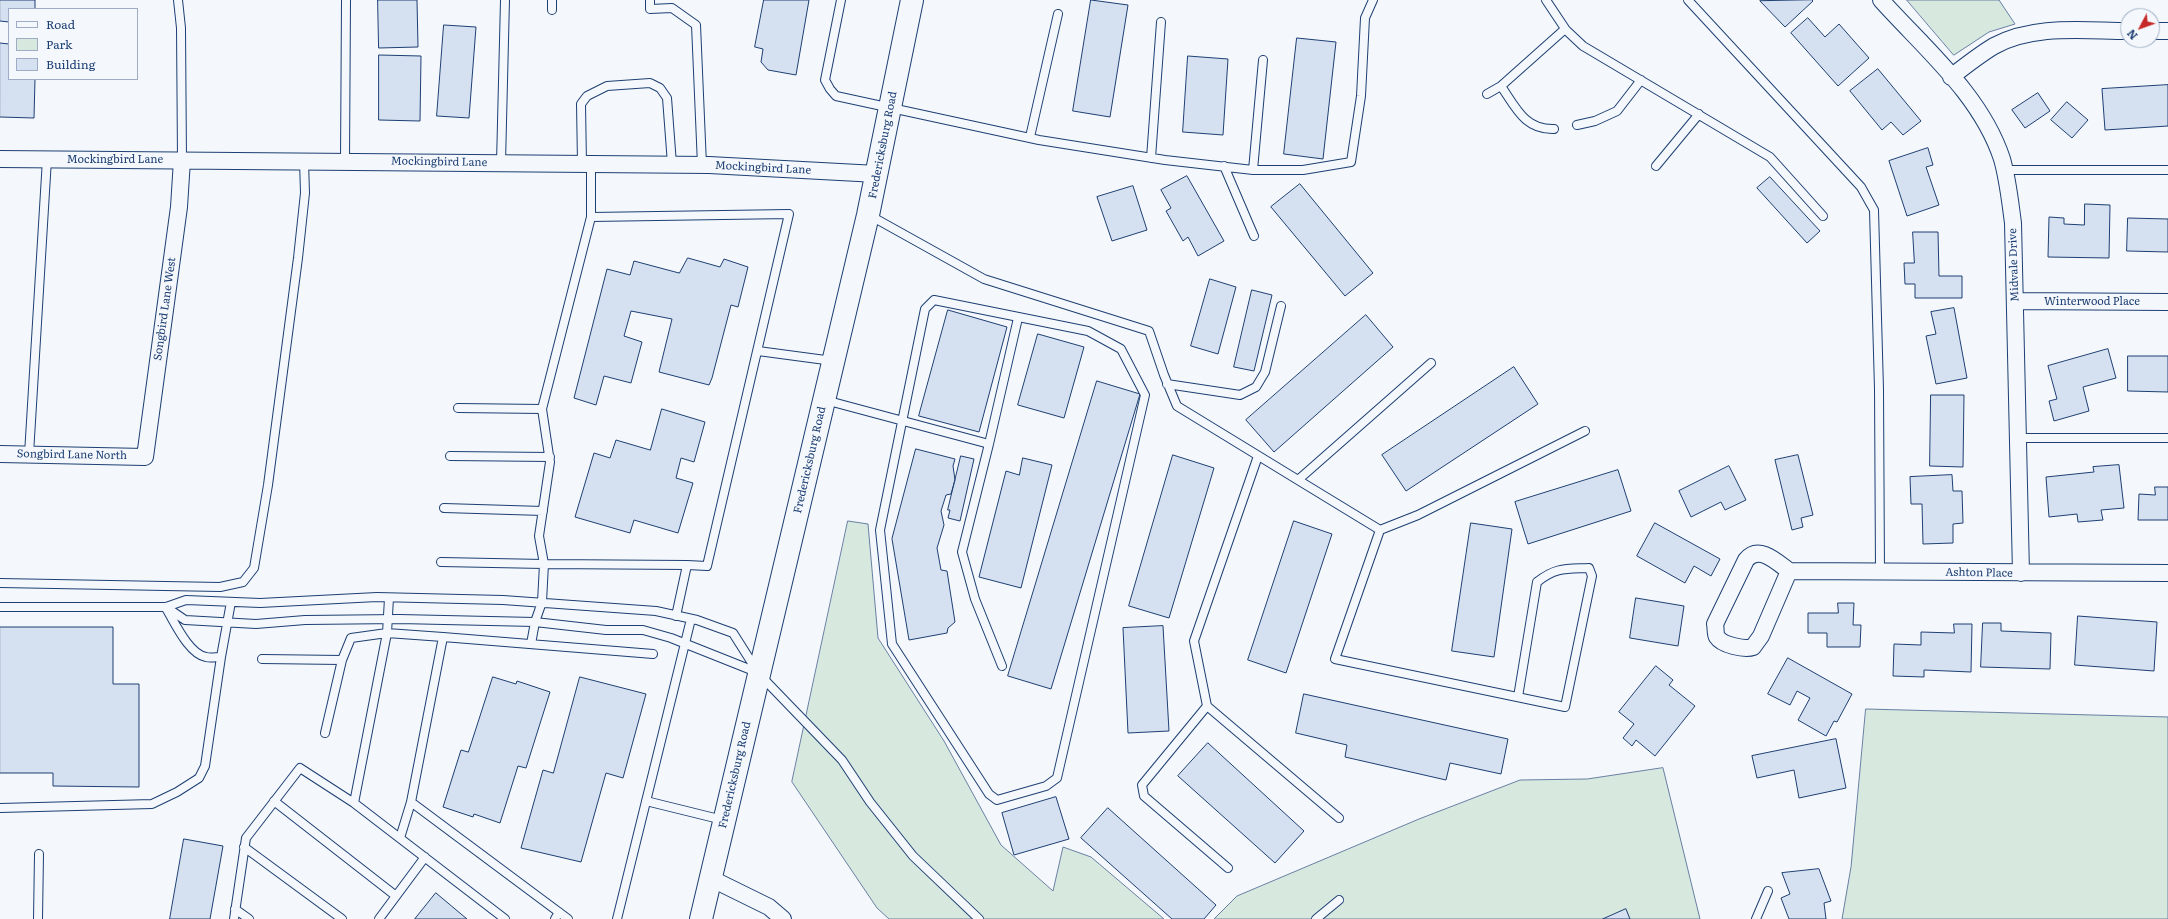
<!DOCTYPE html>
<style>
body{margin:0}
#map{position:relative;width:2168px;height:919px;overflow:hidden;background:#f4f7fb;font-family:Literata,serif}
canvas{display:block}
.legend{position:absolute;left:8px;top:8px;width:130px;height:72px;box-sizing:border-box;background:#f4f7fb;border:1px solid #9eadc5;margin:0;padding:5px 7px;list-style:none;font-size:12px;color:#1d3f73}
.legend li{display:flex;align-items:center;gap:8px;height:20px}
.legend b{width:20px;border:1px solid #9eadc5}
.north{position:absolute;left:2120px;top:8px;width:40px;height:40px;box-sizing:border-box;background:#f4f7fb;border:1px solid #9eadc5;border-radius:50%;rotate:229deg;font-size:11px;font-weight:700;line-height:16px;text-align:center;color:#1d3f73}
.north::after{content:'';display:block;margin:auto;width:14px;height:18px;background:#c62828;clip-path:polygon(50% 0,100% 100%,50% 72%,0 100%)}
</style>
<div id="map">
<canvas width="2168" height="919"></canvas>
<ul class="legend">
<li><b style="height:5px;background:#f4f7fb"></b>Road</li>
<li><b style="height:11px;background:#d7e8df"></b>Park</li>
<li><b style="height:11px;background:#d5e0f0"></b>Building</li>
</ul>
<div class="north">N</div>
</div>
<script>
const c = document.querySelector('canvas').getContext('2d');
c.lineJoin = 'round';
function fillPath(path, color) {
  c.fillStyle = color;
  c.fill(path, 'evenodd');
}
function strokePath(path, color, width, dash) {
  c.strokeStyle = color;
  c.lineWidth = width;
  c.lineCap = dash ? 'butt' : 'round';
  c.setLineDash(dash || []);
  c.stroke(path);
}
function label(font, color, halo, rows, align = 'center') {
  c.font = font + ' Literata,serif';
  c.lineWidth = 3;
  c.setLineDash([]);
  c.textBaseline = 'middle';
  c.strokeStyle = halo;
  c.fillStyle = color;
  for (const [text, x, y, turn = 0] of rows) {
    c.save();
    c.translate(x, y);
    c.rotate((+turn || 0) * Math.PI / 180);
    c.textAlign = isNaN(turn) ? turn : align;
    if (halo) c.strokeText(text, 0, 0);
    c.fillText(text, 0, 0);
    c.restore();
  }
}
const green = new Path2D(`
 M 1907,0 L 1999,0 L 2015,24 L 1989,32 L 1954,55 Z
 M 848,521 L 868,524 L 878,638 L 944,741 L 1001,845 L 1053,891 L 1063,847 L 1091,857 L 1164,919 L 889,919 L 877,908 L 792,782 Z
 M 1866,709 L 2168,717 L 2168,919 L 1842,919 L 1851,867 Z
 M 1663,768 L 1700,919 L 1214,919 L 1237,896 L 1419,819 L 1520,780 L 1587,779 Z`);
fillPath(green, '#d7e8df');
strokePath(green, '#687fa3', 1);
const building = new Path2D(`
 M 0,0 L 35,0 L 35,9 L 9,9 L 9,22 L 0,21 Z
 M 378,0 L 417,0 L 418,47 L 379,48 Z
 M 764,0 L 809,0 L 796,75 L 768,70 L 761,62 L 763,49 L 755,47 Z
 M 1091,0 L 1128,5 L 1110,117 L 1073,111 Z
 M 1812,0 L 1813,1 L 1785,27 L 1760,1 Z
 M 1808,18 L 1825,37 L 1839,24 L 1869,58 L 1838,86 L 1791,33 Z
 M 444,25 L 476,27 L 469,118 L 437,116 Z
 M 1297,38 L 1336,42 L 1323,159 L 1284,154 Z
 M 0,43 L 9,44 L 9,79 L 35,79 L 34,118 L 0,117 Z
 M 379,55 L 421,56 L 420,121 L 379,120 Z
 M 1188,56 L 1228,59 L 1223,135 L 1183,132 Z
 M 1878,69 L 1921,121 L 1903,135 L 1891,122 L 1882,130 L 1850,91 Z
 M 2168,85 L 2168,126 L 2105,130 L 2102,89 Z
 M 2038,93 L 2050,111 L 2025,128 L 2012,110 Z
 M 2067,102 L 2088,120 L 2072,138 L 2051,120 Z
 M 1928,148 L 1933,165 L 1926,167 L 1939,205 L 1907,216 L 1889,161 Z
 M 1187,176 L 1224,241 L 1198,256 L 1188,237 L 1183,241 L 1166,211 L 1171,208 L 1161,190 Z
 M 1770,177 L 1820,231 L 1807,243 L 1757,188 Z
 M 1300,184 L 1373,273 L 1345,296 L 1271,207 Z
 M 1133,186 L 1147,230 L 1112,241 L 1097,197 Z
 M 2085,204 L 2110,205 L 2109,258 L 2048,257 L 2049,217 L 2064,218 L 2064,224 L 2084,225 Z
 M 2128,218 L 2168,219 L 2168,252 L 2127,251 Z
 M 1913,232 L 1938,232 L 1939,276 L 1962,276 L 1962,298 L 1915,298 L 1915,284 L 1905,284 L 1904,263 L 1914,263 Z
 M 688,258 L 720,267 L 724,259 L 748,267 L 738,307 L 731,305 L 712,378 L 709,385 L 659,372 L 672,319 L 631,311 L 624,336 L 642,342 L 631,383 L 604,376 L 596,405 L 574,398 L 607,269 L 630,275 L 634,261 L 679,273 Z
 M 1210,279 L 1236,287 L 1218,354 L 1191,346 Z
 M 1252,290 L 1272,295 L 1254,371 L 1234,367 Z
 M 1954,308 L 1967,378 L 1936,384 L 1926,336 L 1936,334 L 1931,312 Z
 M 948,310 L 1007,327 L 979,432 L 919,416 Z
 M 1366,315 L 1393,347 L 1274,452 L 1246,420 Z
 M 1038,334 L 1084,347 L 1064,418 L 1018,405 Z
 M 2108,349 L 2116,378 L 2083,387 L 2089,411 L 2054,421 L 2049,401 L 2057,399 L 2048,366 Z
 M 2128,356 L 2168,356 L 2168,392 L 2128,391 Z
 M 1514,367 L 1538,404 L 1406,491 L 1382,455 Z
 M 1097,381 L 1140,394 L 1051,689 L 1008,676 Z
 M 1931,395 L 1964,395 L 1963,467 L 1930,466 Z
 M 662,409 L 705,422 L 694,462 L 681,458 L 676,478 L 693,483 L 678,533 L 634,520 L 630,533 L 575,517 L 594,453 L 610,458 L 616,440 L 650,450 Z
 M 916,449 L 955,459 L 953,466 L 955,480 L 951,494 L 946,495 L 941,511 L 944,525 L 937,548 L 941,570 L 947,571 L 955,622 L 948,628 L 947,633 L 909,640 L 892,539 Z
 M 1173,455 L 1214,468 L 1169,618 L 1129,606 Z
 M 1798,455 L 1813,515 L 1801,518 L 1803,527 L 1792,530 L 1775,460 Z
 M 961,456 L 974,459 L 960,521 L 948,518 L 950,510 L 948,510 Z
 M 1023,458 L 1052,465 L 1021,588 L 979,577 L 1006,471 L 1019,475 Z
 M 2119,465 L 2124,508 L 2101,510 L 2103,520 L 2078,522 L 2077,514 L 2049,517 L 2046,477 L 2094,472 L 2093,467 Z
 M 1729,466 L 1746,500 L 1725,510 L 1721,502 L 1691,517 L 1679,491 Z
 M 1618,470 L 1631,511 L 1528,544 L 1515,502 Z
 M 1952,475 L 1953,491 L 1962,491 L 1963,523 L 1953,524 L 1953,543 L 1923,544 L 1922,504 L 1911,504 L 1910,477 Z
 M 2155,487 L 2168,487 L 2168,520 L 2138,520 L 2139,494 L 2155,495 Z
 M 1294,521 L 1332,534 L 1286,673 L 1248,660 Z
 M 1471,523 L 1512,529 L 1494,657 L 1452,651 Z
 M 1655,523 L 1720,559 L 1711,576 L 1694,566 L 1685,583 L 1637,556 Z
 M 1636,598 L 1684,606 L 1678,646 L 1630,638 Z
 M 1838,603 L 1854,603 L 1853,625 L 1861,625 L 1860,647 L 1827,647 L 1827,633 L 1808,633 L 1808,613 L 1838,613 Z
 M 2078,616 L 2157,622 L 2154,671 L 2075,665 Z
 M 1983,623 L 2001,623 L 2001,631 L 2051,633 L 2050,669 L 1981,667 Z
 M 1954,624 L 1972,624 L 1971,672 L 1924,670 L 1924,677 L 1893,676 L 1894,644 L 1921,645 L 1921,632 L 1954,633 Z
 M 1163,626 L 1169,731 L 1128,733 L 1123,628 Z
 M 0,627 L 113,627 L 113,684 L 139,684 L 139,787 L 53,786 L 53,773 L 0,773 Z
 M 1788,658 L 1852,694 L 1837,722 L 1834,721 L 1826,736 L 1798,720 L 1810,698 L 1797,691 L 1790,705 L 1768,694 Z
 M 1656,666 L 1673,680 L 1669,685 L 1695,706 L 1655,756 L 1636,740 L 1632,746 L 1623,738 L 1634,724 L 1619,712 Z
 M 493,677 L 516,684 L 517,681 L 550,692 L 526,768 L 518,766 L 500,823 L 474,814 L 473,817 L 443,807 L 461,750 L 468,752 Z
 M 580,677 L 646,694 L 623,778 L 606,773 L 581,862 L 521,848 L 543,770 L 553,773 Z
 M 1304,694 L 1508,739 L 1501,774 L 1450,763 L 1446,780 L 1345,757 L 1347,745 L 1296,733 Z
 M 1836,739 L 1846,788 L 1799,798 L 1794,770 L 1757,778 L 1752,756 Z
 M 1208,743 L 1304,831 L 1275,863 L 1178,776 Z
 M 1056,797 L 1069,839 L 1014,855 L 1002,813 Z
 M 1108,808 L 1216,905 L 1204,919 L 1172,919 L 1081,838 Z
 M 184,839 L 223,846 L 210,919 L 170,919 Z
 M 1819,869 L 1831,901 L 1824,903 L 1826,919 L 1789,919 L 1781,898 L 1790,894 L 1782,873 Z
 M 436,893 L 467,919 L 415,919 Z
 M 1626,909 L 1630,919 L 1603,919 Z`);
fillPath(building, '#d5e0f0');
strokePath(building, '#1d3f73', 1);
const service = new Path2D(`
 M 178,0 L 181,28 L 182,160
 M 650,0 L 650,9 L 672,8 L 696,25 L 702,165
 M 841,0 L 825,80 L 830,89 L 836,96 L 1039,140 L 1165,160 L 1253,170 L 1303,170 L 1351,162 L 1361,96 L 1365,18 L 1373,0
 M 1546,0 L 1566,30 L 1583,46 L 1770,157 L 1823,216
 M 1688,0 L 1861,187 L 1874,210 L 1879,389 L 1880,572
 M 552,10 L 552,0
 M 1501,86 C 1516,108 1525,130 1554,129
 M 1487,94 L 1501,86 L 1565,29
 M 1577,125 L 1595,121 L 1617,111 L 1641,80
 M 1030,137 L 1058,14
 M 1151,158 L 1161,22
 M 345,161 L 346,0
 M 501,163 L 505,0
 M 582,164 L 581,104 L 587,96 L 607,86 L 650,83 L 660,88 L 667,98 L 672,164
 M 1224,166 L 1254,236
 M 1656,166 L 1699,114
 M 1253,170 L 1263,60
 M 2005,170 L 2168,170
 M 869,215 L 984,279 L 1149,331 L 1164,375 L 1177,406 L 1298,480 L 1431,363
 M 591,217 L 591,164
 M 934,300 L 1088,331 L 1121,349 L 1145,395 L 1057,778 L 1046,786 L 997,800 L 989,794 L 892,644 L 880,530 L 925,309 Z
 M 758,351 L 833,361
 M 1167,384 L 1240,395 L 1256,387 L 1265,372 L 1281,306
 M 825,400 L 989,444 L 1018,318
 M 458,408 L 542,409
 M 2018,438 L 2168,438
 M 989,444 L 962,552 L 975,599 L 1002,666
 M 29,454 L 47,159
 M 450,456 L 550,457
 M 1258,456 L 1194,641 L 1207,706 L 1339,818
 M 1298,480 L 1380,530 L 1335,659 L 1565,707 L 1592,576 L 1589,568 C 1566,569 1556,567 1537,582 L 1518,697
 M 444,508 L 543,511
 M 1380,530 L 1418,515 L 1585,431
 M 441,562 L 544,564 L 539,536 L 550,462 L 542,409 L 591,217 L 789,214 L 707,566 L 687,565 L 676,616
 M 0,583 L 220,587 L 243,582 L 254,568 L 268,485 L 298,258 L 305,193 L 304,161
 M 389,598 L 387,633 L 443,637
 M 0,607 L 166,607 L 186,600 L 260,603 L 377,597 L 503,600 L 656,611 L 697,620 L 733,633 L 759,674 L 842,760 L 870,802 L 913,856 L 979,919
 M 166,607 L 185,620 L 256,624 L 305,620 L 399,619 L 535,622 L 606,630 L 643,630 L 671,638 L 759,673
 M 531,644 L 535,622 L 542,602 L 544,564 L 687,565
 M 221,657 L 231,602
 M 1207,706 L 1142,785 L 1144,796 L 1228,868
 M 325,733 L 342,660
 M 274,801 L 396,896
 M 646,801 L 723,820
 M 354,803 L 505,919
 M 0,808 L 152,804 L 177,792 L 199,778 L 205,766 L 221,657 C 216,657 210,658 206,657 C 189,654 175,623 167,610
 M 400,838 L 411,802
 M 244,847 L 342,919
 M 235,909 L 249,919
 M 38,919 L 39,854
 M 234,919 L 246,838 L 300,768 L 354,803 L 387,633 L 351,638 L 342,660 L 262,659
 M 379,919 L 425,857
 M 555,919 L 559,912
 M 568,919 L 411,802 L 443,637 L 653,654
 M 617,919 L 691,619
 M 1316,919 L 1339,900
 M 1756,919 L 1768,891`);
const minor = new Path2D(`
 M 1881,0 C 1925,49 1981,95 2002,159 C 2008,180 2010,201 2013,223 L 2021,573
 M 2152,31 L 2168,31
 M 1951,77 C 1965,66 1979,55 1994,46 C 2034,24 2085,31 2128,31
 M 0,159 L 709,165 L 877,174
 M 2015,301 L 2168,302
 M 0,454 L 145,457 L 179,207 L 182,160
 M 1789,571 L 1761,636 L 1753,647 C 1745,650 1722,645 1717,637 C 1715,634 1716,628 1715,624 L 1746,560 C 1759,544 1777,562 1789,571 L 2168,573
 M 710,878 L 769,907 L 783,919`);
const primary = new Path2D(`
 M 701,919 L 868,215 L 912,0`);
strokePath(service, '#1d3f73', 10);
strokePath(minor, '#1d3f73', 18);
strokePath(primary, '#1d3f73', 24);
strokePath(service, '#f4f7fb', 8);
strokePath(minor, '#f4f7fb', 16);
strokePath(primary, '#f4f7fb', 22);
label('11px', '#1d3f73', '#f4f7fb', [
 ["Fredericksburg Road",883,145,-79],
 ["Mockingbird Lane",115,160],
 ["Mockingbird Lane",439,162,1],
 ["Mockingbird Lane",763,168,3],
 ["Midvale Drive",2014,265,-92],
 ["Winterwood Place",2092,302],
 ["Songbird Lane West",165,309,-82],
 ["Songbird Lane North",72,455,1],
 ["Fredericksburg Road",810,460,-77],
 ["Ashton Place",1979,573,1],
 ["Fredericksburg Road",735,775,-77]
]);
</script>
